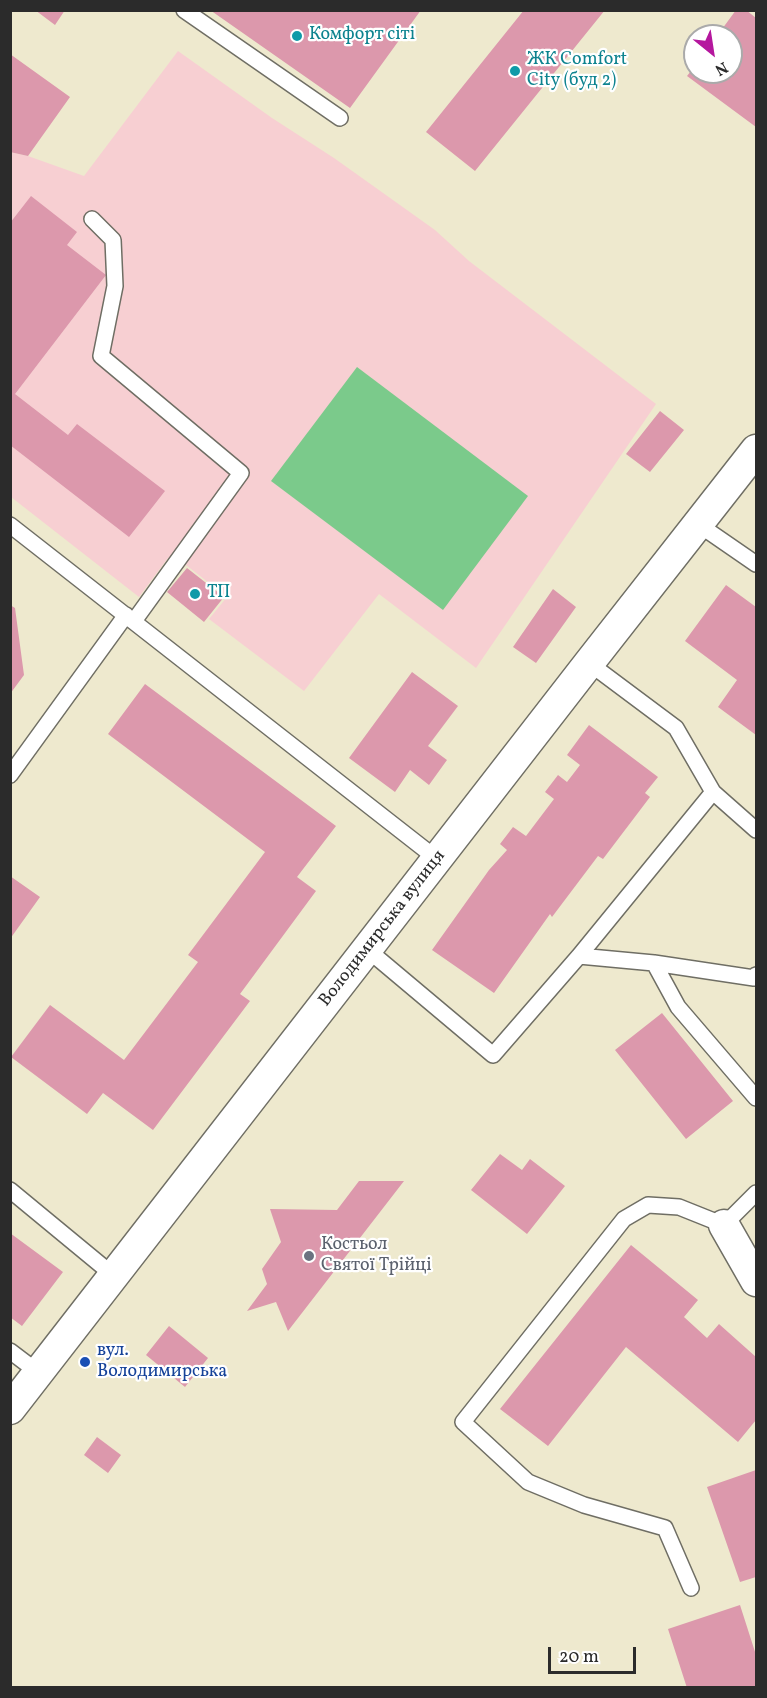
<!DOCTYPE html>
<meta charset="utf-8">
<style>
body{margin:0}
#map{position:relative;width:767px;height:1698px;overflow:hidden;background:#eee9ce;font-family:Vollkorn,serif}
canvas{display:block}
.frame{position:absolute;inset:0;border:12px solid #2b2b2b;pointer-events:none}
.north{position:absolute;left:683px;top:24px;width:60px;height:60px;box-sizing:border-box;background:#fff;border:2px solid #aaa;border-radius:50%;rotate:150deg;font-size:16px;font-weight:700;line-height:24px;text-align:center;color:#2b2b2b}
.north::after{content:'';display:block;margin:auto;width:21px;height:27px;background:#b5179e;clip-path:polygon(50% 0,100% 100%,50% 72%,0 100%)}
.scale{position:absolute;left:548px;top:1647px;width:88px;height:27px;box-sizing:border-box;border:3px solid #2b2b2b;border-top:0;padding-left:8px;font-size:18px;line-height:21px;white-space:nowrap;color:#2b2b2b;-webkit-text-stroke:4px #fff;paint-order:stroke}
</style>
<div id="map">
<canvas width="767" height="1698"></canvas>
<div class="frame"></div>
<div class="north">N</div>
<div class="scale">20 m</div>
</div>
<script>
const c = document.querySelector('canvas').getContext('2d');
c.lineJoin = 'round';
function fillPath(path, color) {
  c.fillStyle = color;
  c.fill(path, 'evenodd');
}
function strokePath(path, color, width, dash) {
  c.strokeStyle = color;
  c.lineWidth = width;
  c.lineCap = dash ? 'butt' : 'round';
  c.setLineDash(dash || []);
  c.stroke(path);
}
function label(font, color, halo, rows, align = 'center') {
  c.font = font + ' Vollkorn,serif';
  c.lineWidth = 4.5;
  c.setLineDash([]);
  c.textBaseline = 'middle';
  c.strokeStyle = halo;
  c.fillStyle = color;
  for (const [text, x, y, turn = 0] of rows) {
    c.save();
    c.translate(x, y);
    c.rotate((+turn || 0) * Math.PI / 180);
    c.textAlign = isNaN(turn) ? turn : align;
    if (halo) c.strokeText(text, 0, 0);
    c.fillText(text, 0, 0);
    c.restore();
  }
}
fillPath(new Path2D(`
 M 178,51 L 272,118 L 334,158 L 435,230 L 469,261 L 656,404 L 476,668 L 379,594 L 304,691 L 209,619 L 227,597 L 186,565 L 183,568 L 168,558 L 139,597 L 11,497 L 10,152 L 28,156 L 84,176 Z`), '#f7cfd2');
fillPath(new Path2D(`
 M 357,367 L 528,496 L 443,610 L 271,481 Z`), '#7bca8b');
fillPath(new Path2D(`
 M 35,10 L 65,10 L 55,25 Z
 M 210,10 L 421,10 L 350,108 Z
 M 524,10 L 605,10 L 475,171 L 426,132 Z
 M 736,10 L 746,10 L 756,18 L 756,127 L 687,76 L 695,66 L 695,72 L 731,72 L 731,36 L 717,36 Z
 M 10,54 L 70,97 L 28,156 L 10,152 Z
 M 31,196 L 77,232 L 67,245 L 106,275 L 15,394 L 68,435 L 77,424 L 165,491 L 129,537 L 10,445 L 10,223 Z
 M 660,411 L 684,430 L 650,472 L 626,454 Z
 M 187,568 L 224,597 L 204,622 L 167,592 Z
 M 726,585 L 756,607 L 756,735 L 718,707 L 737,680 L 685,641 Z
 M 553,589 L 576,607 L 536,663 L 513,647 Z
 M 10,605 L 15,608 L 24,675 L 10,694 Z
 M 412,672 L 458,706 L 428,746 L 447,760 L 429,785 L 410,770 L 395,792 L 349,758 Z
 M 145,684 L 336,826 L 297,877 L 316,891 L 240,994 L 250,1001 L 153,1130 L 103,1093 L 87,1114 L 11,1057 L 50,1005 L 124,1060 L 198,962 L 188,955 L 265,852 L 108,734 Z
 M 589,725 L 658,777 L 645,793 L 650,797 L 603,859 L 598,856 L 552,917 L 550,914 L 494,993 L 432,950 L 489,870 L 507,850 L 500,844 L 513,827 L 526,836 L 554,799 L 545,792 L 558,775 L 567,782 L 580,765 L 567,755 Z
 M 10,876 L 40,897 L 10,939 Z
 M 662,1013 L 733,1101 L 686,1139 L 615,1050 Z
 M 500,1154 L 522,1170 L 530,1159 L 565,1186 L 527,1234 L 471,1190 Z
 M 359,1181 L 404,1181 L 288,1331 L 276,1302 L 247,1311 L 267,1284 L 262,1269 L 281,1242 L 270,1209 L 337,1210 Z
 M 10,1233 L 63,1272 L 22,1326 L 10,1317 Z
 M 631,1245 L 698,1300 L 684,1317 L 707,1338 L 719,1324 L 756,1357 L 756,1420 L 738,1442 L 626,1347 L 548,1446 L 500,1409 Z
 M 169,1326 L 208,1358 L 185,1387 L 146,1355 Z
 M 97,1437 L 121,1455 L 108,1473 L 84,1455 Z
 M 756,1470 L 756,1577 L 740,1582 L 707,1487 Z
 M 740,1605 L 756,1655 L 756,1688 L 687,1688 L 668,1629 Z`), '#dc98ac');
const lane = new Path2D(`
 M 184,10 L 340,118
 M 92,219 L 113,240 L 115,286 L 101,356 L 241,473 L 134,621
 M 698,524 L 756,564
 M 10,525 L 437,859
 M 589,663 L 676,728 L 713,792 L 756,830
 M 10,775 L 126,615
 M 368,950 L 493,1055 L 579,956 L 654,963 L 754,978 L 756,975
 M 579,956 L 713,792
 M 654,963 L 678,1007 L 756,1098
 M 10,1190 L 113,1275
 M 10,1351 L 39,1373
 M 691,1588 L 665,1528 L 584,1505 L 528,1482 L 463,1422 L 624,1219 L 648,1205 L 679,1207 L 724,1225 L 756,1193`);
const street = new Path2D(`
 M 724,1225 L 756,1281
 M 10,1409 L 589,663 L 756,450`);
strokePath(lane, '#6f6e64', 18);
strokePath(street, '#6f6e64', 33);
strokePath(lane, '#fff', 15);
strokePath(street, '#fff', 30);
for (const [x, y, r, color] of [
 [297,36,6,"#0f9aa8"],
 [515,71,6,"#0f9aa8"],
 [195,594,6,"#0f9aa8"],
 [309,1256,6,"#6b7280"],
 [85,1362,6,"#1a4fb4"]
]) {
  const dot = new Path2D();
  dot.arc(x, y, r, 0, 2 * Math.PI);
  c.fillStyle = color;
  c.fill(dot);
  strokePath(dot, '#fff', 2);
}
label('18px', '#0d838f', '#fff', [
 ["Комфорт сіті",309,36],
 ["ЖК Comfort",527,61],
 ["City (буд 2)",527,82],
 ["ТП",207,594]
], 'left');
label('18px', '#2b2b2b', '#fff', [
 ["Володимирська вулиця",383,929,-52]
]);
label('18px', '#5b616d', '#fff', [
 ["Костьол",321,1246],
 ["Святої Трійці",321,1267]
], 'left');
label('18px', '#164399', '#fff', [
 ["вул.",97,1352],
 ["Володимирська",97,1373]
], 'left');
</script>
